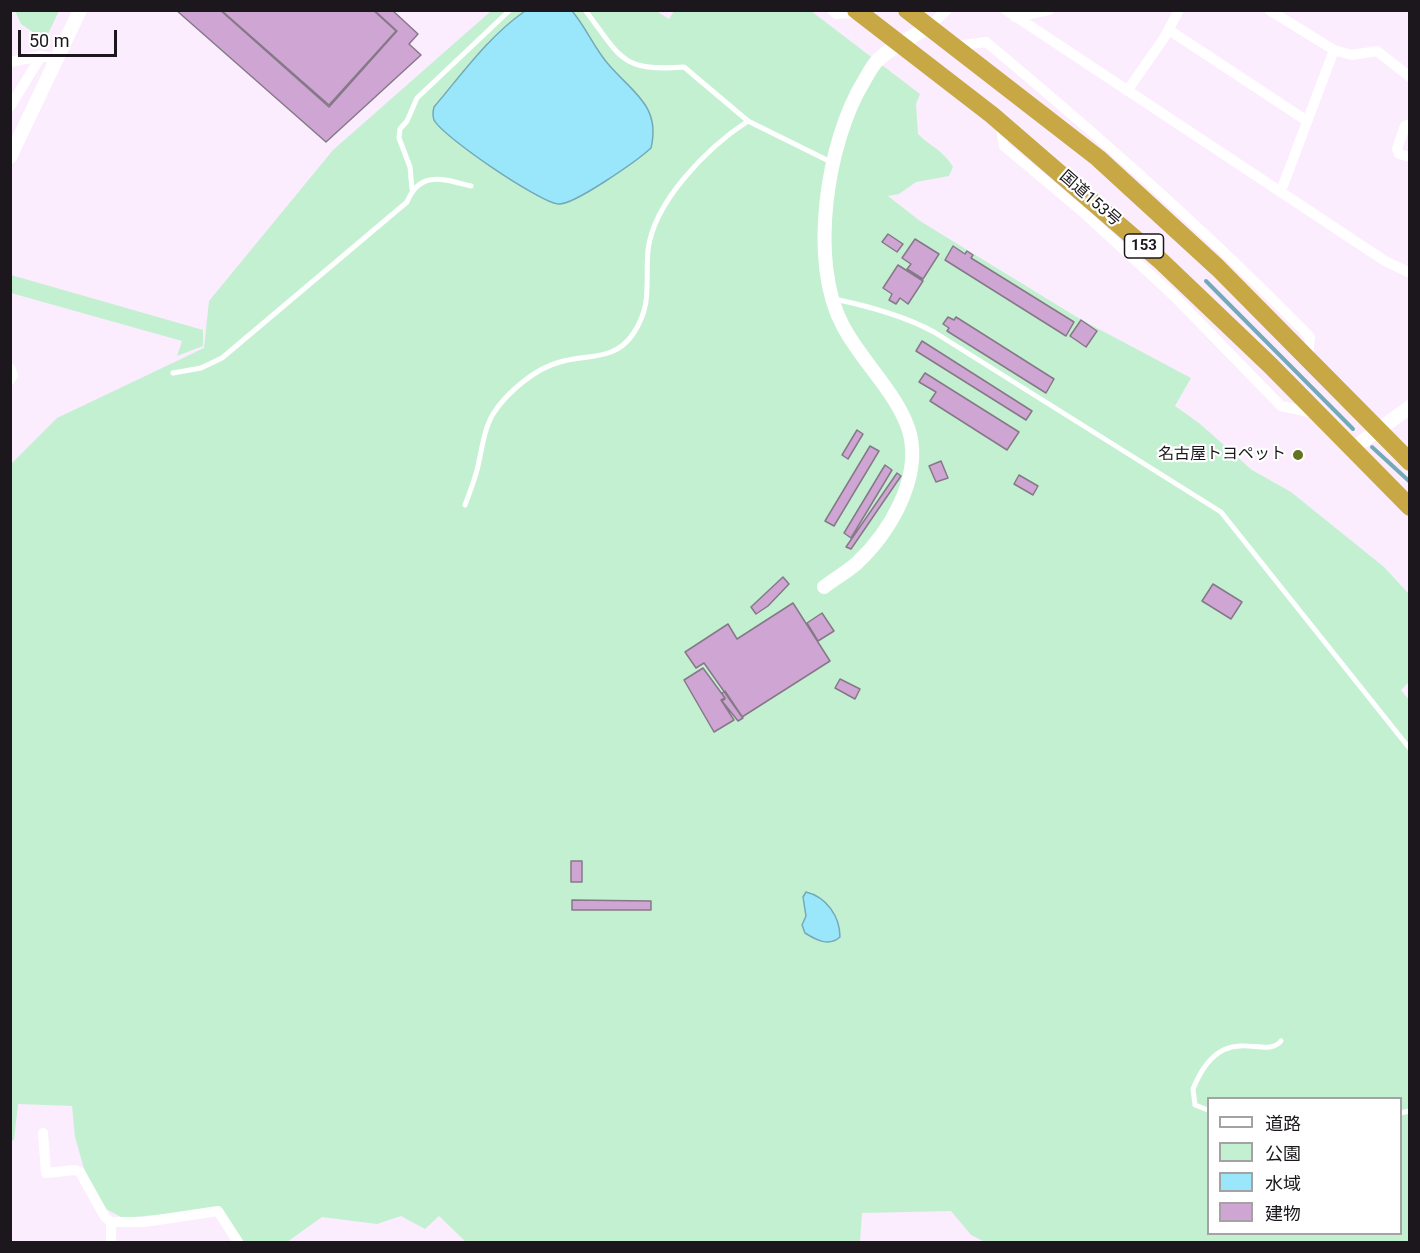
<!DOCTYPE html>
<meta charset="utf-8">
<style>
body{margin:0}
#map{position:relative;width:1420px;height:1253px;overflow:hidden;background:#fbedfd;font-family:Roboto,"Noto Sans JP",sans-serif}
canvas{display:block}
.frame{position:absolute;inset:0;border:12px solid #1b171c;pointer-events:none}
.legend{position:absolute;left:1207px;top:1097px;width:195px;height:138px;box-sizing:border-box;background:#fff;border:2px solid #a4a2a4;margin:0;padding:8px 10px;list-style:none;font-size:18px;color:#1b171c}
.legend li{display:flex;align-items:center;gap:12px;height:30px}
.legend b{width:30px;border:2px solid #a4a2a4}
.scale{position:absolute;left:18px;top:30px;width:99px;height:27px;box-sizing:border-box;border:3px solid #1b171c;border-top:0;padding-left:8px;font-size:18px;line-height:21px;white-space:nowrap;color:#1b171c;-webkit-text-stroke:4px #fff;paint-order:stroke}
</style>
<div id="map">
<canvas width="1420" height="1253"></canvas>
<div class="frame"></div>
<ul class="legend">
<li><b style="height:8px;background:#fff"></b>道路</li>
<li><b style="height:16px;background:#c4f0d2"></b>公園</li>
<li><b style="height:16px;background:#9ae7fb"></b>水域</li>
<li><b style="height:16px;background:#cfa5d4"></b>建物</li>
</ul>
<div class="scale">50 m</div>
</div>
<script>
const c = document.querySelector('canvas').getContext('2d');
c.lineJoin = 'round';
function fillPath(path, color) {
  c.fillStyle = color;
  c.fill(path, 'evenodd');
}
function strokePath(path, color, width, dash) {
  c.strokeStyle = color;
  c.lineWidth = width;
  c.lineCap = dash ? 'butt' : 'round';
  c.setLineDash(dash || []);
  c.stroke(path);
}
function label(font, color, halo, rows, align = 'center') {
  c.font = font + ' Roboto,"Noto Sans JP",sans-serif';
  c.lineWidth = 4.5;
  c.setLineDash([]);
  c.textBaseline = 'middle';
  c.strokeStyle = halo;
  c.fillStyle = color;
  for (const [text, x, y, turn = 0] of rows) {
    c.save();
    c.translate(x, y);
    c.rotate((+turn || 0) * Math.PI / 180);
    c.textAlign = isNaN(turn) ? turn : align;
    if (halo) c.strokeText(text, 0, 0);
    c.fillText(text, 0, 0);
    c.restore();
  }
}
fillPath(new Path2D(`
 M 655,10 L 669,19 L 674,11 L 811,11 L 920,94 L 916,104 L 918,134 C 931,147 943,150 953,167 L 949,176 L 916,182 L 899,194 L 888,196 L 920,221 L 1080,319 L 1191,378 L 1175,406 L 1199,423 L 1252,470 L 1291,492 L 1384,567 L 1409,594 L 1409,682 L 1401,690 L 1410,701 L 1409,1242 L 985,1242 L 971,1235 L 951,1211 L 862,1213 L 860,1242 L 466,1242 L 439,1216 L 425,1229 L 401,1216 L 377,1224 L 322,1217 L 287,1242 L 244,1242 L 220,1209 L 123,1218 L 106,1209 L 87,1179 L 75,1137 L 72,1106 L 18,1104 L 14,1140 L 11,1141 L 10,465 L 57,418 L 204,348 L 209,301 L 333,150 L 491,11 ZM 1208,1098 L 1400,1098 L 1400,1234 L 1208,1234 Z
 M 15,11 L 59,11 L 45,40 L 21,24 Z
 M 11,275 L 203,330 L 203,346 L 177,356 L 182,341 L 11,293 Z`), '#c4f0d2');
const water = new Path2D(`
 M 525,11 L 572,11 C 586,27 594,48 609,65 C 633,93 661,106 651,148 C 638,160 573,206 558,204 C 539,202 443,137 434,120 C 432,115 433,111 434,107 C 462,74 489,36 525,11 Z
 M 806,892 C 827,897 840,917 840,937 C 829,947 816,940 805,933 L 802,925 L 806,916 L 803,897 Z`);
fillPath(water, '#9ae7fb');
strokePath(water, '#74a9b8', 1.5);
strokePath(new Path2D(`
 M 1206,281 L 1353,429
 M 1372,447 L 1410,482`), '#74a9b8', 4);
const building = new Path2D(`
 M 176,10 L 220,10 L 329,107 L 397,31 L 374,10 L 392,10 L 418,34 L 409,44 L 421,55 L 326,142 Z
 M 221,10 L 373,10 L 396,31 L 329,105 Z
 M 888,234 L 903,244 L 897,252 L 882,242 Z
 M 915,239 L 939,254 L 923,279 L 907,269 L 911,264 L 902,258 Z
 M 953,246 L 965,254 L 967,251 L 973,255 L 971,258 L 1074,322 L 1066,336 L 945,260 Z
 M 898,265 L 923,281 L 908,304 L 900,298 L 896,304 L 889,300 L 892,294 L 883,288 Z
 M 948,317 L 954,320 L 956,317 L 1054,379 L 1046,393 L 947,331 L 949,328 L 943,324 Z
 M 1081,320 L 1097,331 L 1086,347 L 1070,336 Z
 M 922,341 L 1032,411 L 1026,420 L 916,351 Z
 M 925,373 L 1019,432 L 1007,450 L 930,401 L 936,392 L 919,382 Z
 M 857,430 L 863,434 L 848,459 L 842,455 Z
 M 870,446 L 879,451 L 834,526 L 825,521 Z
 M 941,461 L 948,478 L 936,482 L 929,466 Z
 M 885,465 L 892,470 L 851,538 L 844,533 Z
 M 897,473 L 901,476 L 851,549 L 846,547 Z
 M 1019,475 L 1038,486 L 1033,495 L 1014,484 Z
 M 783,577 L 789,584 L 768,606 L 756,614 L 751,607 Z
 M 1213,584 L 1242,602 L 1231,619 L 1202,601 Z
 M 793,603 L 830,661 L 742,717 L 704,663 L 696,668 L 685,652 L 728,624 L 737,639 Z
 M 822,613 L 834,631 L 818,641 L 807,623 Z
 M 703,668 L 725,698 L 721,700 L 734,720 L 714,732 L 684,680 Z
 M 840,679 L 860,689 L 855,699 L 835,688 Z
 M 725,691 L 743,718 L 738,721 L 722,701 L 725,699 L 722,693 Z
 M 571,861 L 582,861 L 582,882 L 571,882 Z
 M 572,900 L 651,901 L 651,910 L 572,910 Z`);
fillPath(building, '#cfa5d4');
strokePath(building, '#857987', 1.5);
strokePath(new Path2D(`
 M 585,10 C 621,57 620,72 684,67 L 748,121 L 831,162
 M 412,189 L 410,167 L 399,138 L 400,129 L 407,121 L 417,98 L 510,10
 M 834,299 C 868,306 903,315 934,332 L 1221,512 L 1410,749
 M 173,373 L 201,368 L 222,358 L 407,202 C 420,170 443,179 471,186
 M 465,505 C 470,492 475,479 478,466 C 482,449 484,429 493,414 C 507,392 536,368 560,362 C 588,354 615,361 633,334 C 653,304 645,283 648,250 C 654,201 708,147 748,121
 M 1208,1110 L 1195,1105 L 1193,1089 C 1222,1017 1264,1062 1281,1041
 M 1400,1113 L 1410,1111`), '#fff', 5);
strokePath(new Path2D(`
 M 832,10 L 836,14 L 859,13
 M 1006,10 L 1385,261 L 1410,273
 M 1269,10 L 1334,50 L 1281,191
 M 1015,17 L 1049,10
 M 928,27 L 947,10
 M 1169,30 L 1307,121
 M 956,46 L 986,42 C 1099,136 1208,232 1310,337 L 1308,359
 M 1334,50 L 1352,55 L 1377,51 L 1410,77
 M 10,62 L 41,56
 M 1127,91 L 1164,38 L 1179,10
 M 10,107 L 41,56 L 57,59
 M 1000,123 L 1004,146 L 1085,214 L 1174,296 L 1281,406 L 1314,413
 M 1410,124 L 1405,126 L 1397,149 L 1399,154 L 1410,157
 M 10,368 L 13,375 L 10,380
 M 43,1133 L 46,1173 L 75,1170 L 80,1172 L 105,1217 L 111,1222 L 111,1242
 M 111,1222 L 144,1222 L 218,1211 L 238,1242`), '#fff', 10);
strokePath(new Path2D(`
 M 10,157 L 80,10
 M 1352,449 L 1410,407
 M 824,587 C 834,579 847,572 857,563 C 889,533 921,480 910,434 C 900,396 861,361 843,326 C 808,262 827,141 864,81 C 868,74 873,64 879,59 C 893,46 913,37 928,27`), '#fff', 14);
strokePath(new Path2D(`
 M 856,10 L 992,115 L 1162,262 L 1270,365 L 1410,507
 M 907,10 L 1098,158 L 1218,268 L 1410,462`), '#c7a844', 18);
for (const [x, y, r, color] of [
 [1298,455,6,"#627321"]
]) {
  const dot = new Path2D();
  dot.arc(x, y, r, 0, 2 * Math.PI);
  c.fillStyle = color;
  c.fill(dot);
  strokePath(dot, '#fff', 2);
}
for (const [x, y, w] of [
 [1144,246,39]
]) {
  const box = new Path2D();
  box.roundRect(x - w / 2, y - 12, w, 24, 4.5);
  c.fillStyle = '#fff';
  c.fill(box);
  strokePath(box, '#1b171c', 1.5);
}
label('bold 15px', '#1b171c', null, [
 ["153",1144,246]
]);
label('16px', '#1b171c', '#fff', [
 ["国道153号",1090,199,41]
]);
label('16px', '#1b171c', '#fff', [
 ["名古屋トヨペット",1286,455]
], 'right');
</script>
